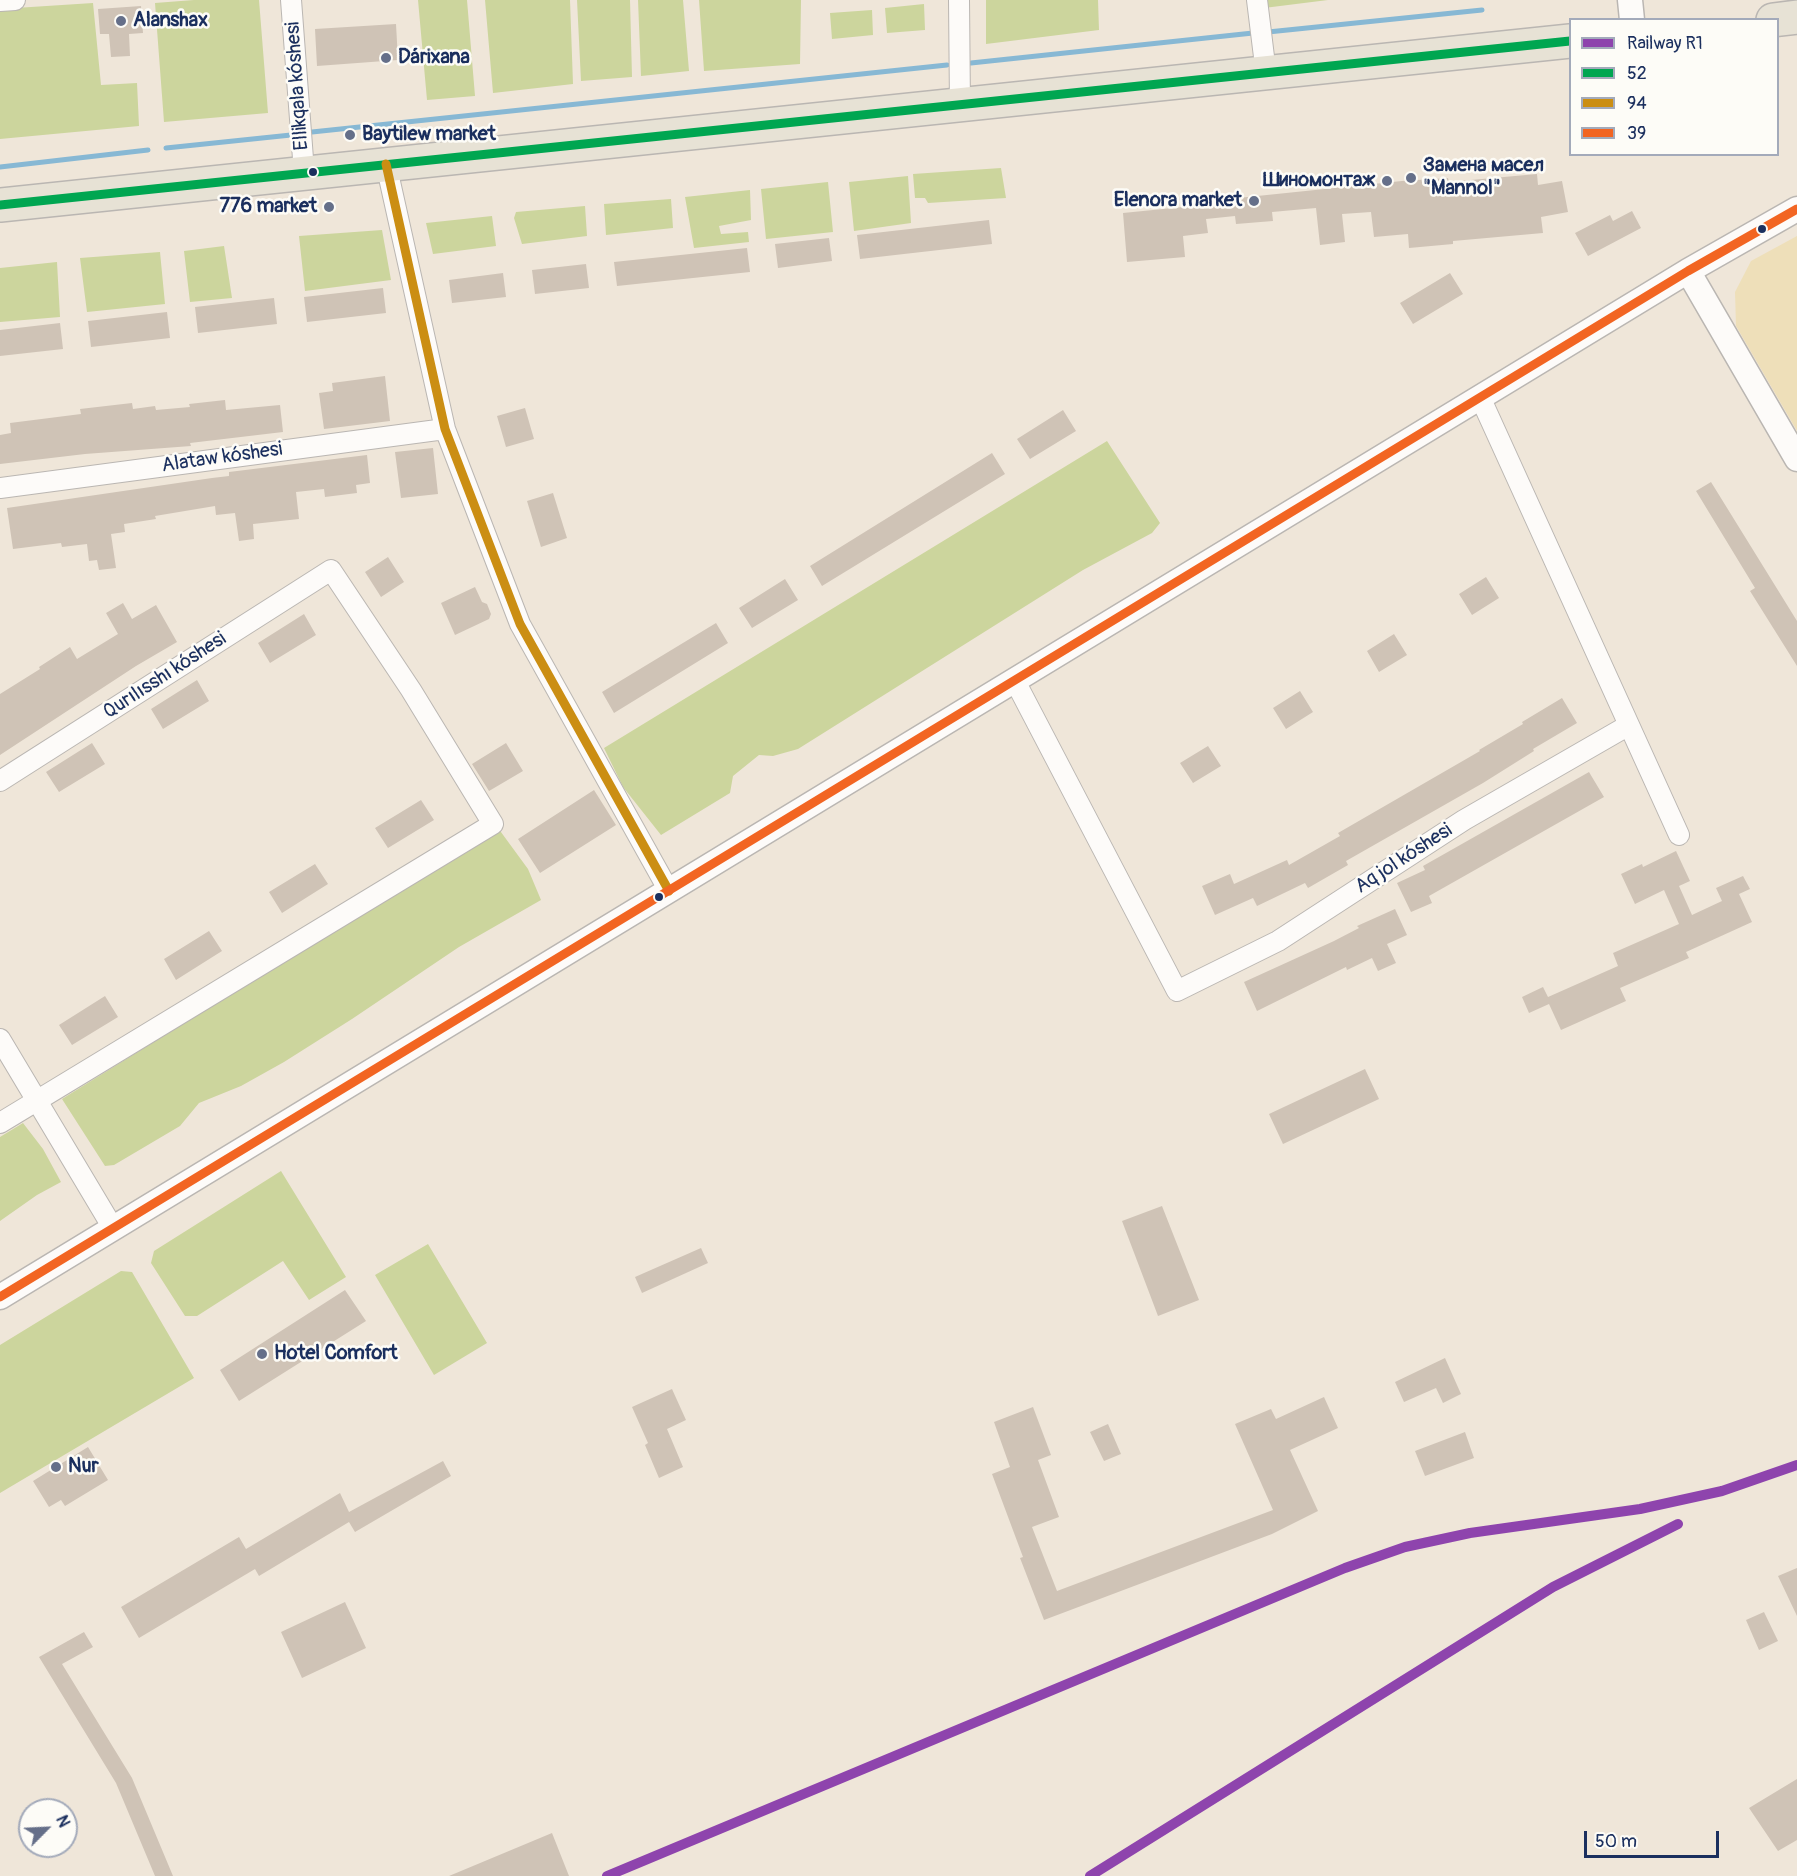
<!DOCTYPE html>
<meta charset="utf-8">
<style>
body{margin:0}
#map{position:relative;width:1797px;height:1876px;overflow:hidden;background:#efe6d9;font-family:Pangolin,sans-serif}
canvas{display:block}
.legend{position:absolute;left:1569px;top:18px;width:210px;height:138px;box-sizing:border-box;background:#fdfcf7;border:2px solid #a3aaba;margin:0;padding:8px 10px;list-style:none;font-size:18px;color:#1b2f5e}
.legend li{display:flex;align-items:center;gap:12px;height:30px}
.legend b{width:30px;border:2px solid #a3aaba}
.north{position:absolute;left:18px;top:1798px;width:60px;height:60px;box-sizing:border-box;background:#fdfcf7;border:2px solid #a3aaba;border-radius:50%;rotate:66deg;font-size:16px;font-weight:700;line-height:24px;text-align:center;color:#1b2f5e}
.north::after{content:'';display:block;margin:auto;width:21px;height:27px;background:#656f89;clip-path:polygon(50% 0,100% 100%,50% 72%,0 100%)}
.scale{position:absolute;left:1584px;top:1831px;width:135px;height:27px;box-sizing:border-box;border:3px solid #1b2f5e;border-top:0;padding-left:8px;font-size:18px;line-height:21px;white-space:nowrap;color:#1b2f5e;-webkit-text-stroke:4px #fdfcf7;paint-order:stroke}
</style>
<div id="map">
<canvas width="1797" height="1876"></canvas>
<ul class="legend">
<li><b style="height:8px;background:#8e44ad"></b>Railway R1</li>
<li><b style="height:8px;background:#00a651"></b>52</li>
<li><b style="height:8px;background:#cb8e13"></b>94</li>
<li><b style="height:8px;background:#f26522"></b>39</li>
</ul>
<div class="north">N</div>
<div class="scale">50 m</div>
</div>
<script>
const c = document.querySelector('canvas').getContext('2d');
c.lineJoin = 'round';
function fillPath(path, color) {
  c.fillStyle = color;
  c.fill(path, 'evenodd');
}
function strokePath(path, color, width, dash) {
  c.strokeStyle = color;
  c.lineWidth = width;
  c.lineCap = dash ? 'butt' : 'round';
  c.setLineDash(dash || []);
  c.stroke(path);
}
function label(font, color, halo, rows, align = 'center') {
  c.font = font + ' Pangolin,sans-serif';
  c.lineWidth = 5;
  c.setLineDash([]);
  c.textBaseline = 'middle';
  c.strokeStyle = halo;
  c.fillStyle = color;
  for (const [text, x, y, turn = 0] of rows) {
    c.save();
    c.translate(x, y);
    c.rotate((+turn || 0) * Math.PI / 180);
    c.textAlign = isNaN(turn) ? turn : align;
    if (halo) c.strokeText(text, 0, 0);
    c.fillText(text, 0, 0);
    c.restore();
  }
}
fillPath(new Path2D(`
 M 194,0 L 259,0 L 268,113 L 164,122 L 155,3 Z
 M 418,0 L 467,0 L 475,96 L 427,100 Z
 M 485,0 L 570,0 L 573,84 L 493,93 Z
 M 577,0 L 630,0 L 632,77 L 581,81 Z
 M 638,0 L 683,0 L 689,71 L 641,76 Z
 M 699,0 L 801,0 L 800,64 L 704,71 Z
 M 986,0 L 1098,0 L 1099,30 L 986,44 Z
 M 1264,0 L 1328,0 L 1264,8 Z
 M 93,3 L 101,85 L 137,83 L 139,126 L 0,139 L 0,9 Z
 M 924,4 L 925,30 L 887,33 L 885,8 Z
 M 872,10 L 873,35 L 832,39 L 830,13 Z
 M 1001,168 L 1006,198 L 928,203 L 925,198 L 915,198 L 913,174 Z
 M 908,176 L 911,223 L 854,231 L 849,182 Z
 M 828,182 L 833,232 L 766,239 L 761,189 Z
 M 750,190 L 751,220 L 719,226 L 721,234 L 748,232 L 749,242 L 694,248 L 685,197 Z
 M 671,199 L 673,228 L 606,235 L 604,204 Z
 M 585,206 L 587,236 L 522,244 L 514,218 L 516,212 Z
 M 492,216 L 496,246 L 433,254 L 426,223 Z
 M 382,230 L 391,280 L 305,291 L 299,236 Z
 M 224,246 L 232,298 L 190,302 L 184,251 Z
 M 160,252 L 165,304 L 87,312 L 80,258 Z
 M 57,262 L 60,317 L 0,322 L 0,268 Z
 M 1107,441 L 1160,523 L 1152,533 L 1083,570 L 798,749 L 773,756 L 759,755 L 733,776 L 730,793 L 661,835 L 623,787 L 604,748 Z
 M 498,828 L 528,869 L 541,900 L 459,947 L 352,1019 L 284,1062 L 241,1086 L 199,1103 L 180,1126 L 114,1165 L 105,1166 L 62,1099 Z
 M 23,1123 L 43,1149 L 61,1182 L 37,1195 L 0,1221 L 0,1137 Z
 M 281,1171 L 346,1277 L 309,1300 L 283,1261 L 197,1316 L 185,1316 L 151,1263 L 154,1251 Z
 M 428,1244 L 487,1343 L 434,1375 L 375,1275 Z
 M 121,1271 L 132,1272 L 194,1378 L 0,1493 L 0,1345 Z`), '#ccd59d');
fillPath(new Path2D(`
 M 1797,236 L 1797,431 L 1736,326 L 1735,292 L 1751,261 Z`), '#eedfb9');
strokePath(new Path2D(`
 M 1268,32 L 1482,10
 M 971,63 L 1253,33
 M 312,132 L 947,65
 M 166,148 L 291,135
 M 0,167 L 148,150`), '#87b8d4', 5);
fillPath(new Path2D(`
 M 141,6 L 143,33 L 129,34 L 130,56 L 111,57 L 109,34 L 100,34 L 98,9 Z
 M 396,24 L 398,60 L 317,66 L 315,29 Z
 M 1537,174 L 1538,185 L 1562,181 L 1568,212 L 1541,217 L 1543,233 L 1453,241 L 1453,244 L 1409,248 L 1408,234 L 1374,237 L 1371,212 L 1342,214 L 1345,242 L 1320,245 L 1316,208 L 1272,212 L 1273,221 L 1236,224 L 1235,216 L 1206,219 L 1208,233 L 1183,236 L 1185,257 L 1127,262 L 1123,213 L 1183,207 L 1183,205 L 1209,201 L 1402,181 L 1448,178 L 1449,182 Z
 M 1632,211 L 1641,228 L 1588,256 L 1575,233 L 1610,215 L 1613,221 Z
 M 989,220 L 992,244 L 860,259 L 857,235 Z
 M 829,238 L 832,261 L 778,268 L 775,244 Z
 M 747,248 L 750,272 L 617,286 L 614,262 Z
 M 586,264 L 589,288 L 535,294 L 532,270 Z
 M 503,273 L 506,297 L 452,303 L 449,280 Z
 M 1450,273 L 1463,294 L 1413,324 L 1400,303 Z
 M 383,288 L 386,313 L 307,322 L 304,297 Z
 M 274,298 L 277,324 L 198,333 L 195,307 Z
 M 167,312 L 170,338 L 91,347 L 88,321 Z
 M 60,323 L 63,349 L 0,356 L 0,330 Z
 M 385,376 L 390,421 L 324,429 L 319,393 L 333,391 L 332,383 Z
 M 225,400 L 226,410 L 280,405 L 283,432 L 190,443 L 191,446 L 85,454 L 0,464 L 0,435 L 11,433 L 10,423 L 81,414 L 80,409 L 132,403 L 133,409 L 155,406 L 156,410 L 190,407 L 189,404 Z
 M 525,408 L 534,439 L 506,447 L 497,416 Z
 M 1063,410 L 1076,431 L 1030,459 L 1017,439 Z
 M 433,448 L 438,494 L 401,498 L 395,452 Z
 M 992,453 L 1005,474 L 822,586 L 810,566 Z
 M 367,455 L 370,483 L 356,485 L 357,493 L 325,497 L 324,489 L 296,492 L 299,519 L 253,524 L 254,539 L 239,541 L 235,513 L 216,515 L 215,506 L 155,516 L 156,519 L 124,524 L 125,532 L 111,534 L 116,568 L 99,570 L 97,560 L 89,561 L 87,544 L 62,547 L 61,543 L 13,549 L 7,508 L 212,478 L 229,476 L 229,472 Z
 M 1711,482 L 1797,621 L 1797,666 L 1750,591 L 1755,588 L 1696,491 Z
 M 553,493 L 567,538 L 541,547 L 527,501 Z
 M 388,557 L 404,582 L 381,597 L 365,572 Z
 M 1486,577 L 1499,598 L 1472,615 L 1459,594 Z
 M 785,579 L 798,600 L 752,628 L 739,608 Z
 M 475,587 L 482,602 L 487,604 L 491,614 L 489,619 L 455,635 L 441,603 Z
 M 123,603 L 132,619 L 156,605 L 177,642 L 136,666 L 0,755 L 0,694 L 40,669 L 39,667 L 70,647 L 77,659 L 118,634 L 106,613 Z
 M 304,614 L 316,635 L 270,663 L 258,643 Z
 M 716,623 L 728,643 L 614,713 L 602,692 Z
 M 1394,634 L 1407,655 L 1379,672 L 1367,651 Z
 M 197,680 L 209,701 L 163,729 L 151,709 Z
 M 1300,691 L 1313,712 L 1286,729 L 1273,708 Z
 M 1562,698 L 1577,723 L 1533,749 L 1534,751 L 1483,783 L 1346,861 L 1348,865 L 1308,888 L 1305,883 L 1257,906 L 1253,898 L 1215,915 L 1202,886 L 1230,874 L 1234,884 L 1287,860 L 1289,865 L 1340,836 L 1338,833 L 1480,751 L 1479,750 L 1523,724 L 1522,722 Z
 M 92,743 L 105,764 L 59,792 L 46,772 Z
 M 506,743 L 523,771 L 489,791 L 472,764 Z
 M 1208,746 L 1221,766 L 1193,783 L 1180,763 Z
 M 1589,772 L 1604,797 L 1429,896 L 1432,903 L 1411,912 L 1397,883 L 1425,870 L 1423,866 Z
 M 594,790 L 616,825 L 540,873 L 518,839 Z
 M 421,800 L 434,820 L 388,848 L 375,828 Z
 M 1676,851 L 1690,881 L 1679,886 L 1692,915 L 1722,901 L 1716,888 L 1743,876 L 1750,889 L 1739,894 L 1752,922 L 1686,952 L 1689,958 L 1620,988 L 1626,1001 L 1561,1030 L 1549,1004 L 1529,1013 L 1522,997 L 1543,987 L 1548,997 L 1618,966 L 1613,953 L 1679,924 L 1664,890 L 1635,904 L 1621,874 L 1642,864 L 1643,867 Z
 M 315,864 L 328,884 L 282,913 L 269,892 Z
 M 1395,909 L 1407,935 L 1387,944 L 1396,963 L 1378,971 L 1372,958 L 1347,970 L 1346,967 L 1257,1011 L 1244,982 L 1334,941 L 1359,928 L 1357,926 Z
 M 209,931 L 222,951 L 176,980 L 164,959 Z
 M 105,996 L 118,1017 L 72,1045 L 59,1025 Z
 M 1365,1069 L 1379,1099 L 1283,1144 L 1269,1114 Z
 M 1162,1206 L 1199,1300 L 1158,1316 L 1122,1221 Z
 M 701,1248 L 708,1263 L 642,1293 L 635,1277 Z
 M 345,1290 L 366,1321 L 239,1401 L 220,1370 Z
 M 1445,1358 L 1461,1394 L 1443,1403 L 1436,1388 L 1404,1402 L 1395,1382 Z
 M 672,1389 L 686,1420 L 667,1429 L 683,1467 L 659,1478 L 645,1445 L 648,1443 L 632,1407 Z
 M 1324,1397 L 1338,1428 L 1290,1450 L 1318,1511 L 1272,1534 L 1044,1620 L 1020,1558 L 1023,1557 L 992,1474 L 1010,1467 L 994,1422 L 1033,1407 L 1051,1455 L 1038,1460 L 1059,1517 L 1032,1527 L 1057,1591 L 1273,1510 L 1235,1424 L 1271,1409 L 1276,1419 Z
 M 1108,1424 L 1121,1454 L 1104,1461 L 1090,1432 Z
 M 1465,1432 L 1474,1458 L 1425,1476 L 1415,1451 Z
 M 88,1447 L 108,1480 L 65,1506 L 61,1500 L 49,1507 L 33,1481 Z
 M 443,1461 L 451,1476 L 355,1532 L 349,1522 L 259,1576 L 255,1569 L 139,1638 L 121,1607 L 239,1537 L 246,1549 L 340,1493 L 349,1512 Z
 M 1797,1568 L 1797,1616 L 1778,1576 Z
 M 345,1602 L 366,1648 L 302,1678 L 281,1632 Z
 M 1764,1612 L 1778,1641 L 1759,1650 L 1746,1620 Z
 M 84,1632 L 93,1647 L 62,1664 L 132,1778 L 173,1876 L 155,1876 L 116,1783 L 39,1657 Z
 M 1797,1779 L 1797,1840 L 1778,1851 L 1749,1808 Z
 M 552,1833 L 569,1876 L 449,1876 Z`), '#cfc3b6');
const minor = new Path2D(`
 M 291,0 L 304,172
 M 959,0 L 960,106
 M 1257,0 L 1266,73
 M 0,1 L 15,0
 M 386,164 L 445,429 L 520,624 L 669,891
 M 1480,397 L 1679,835
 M 0,488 L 445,429
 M 1015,681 L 1177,991 L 1278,941 L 1464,820 L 1629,725
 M 0,781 L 331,570 L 411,690 L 493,824 L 0,1123
 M 0,1039 L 113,1228`);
const tertiary = new Path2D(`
 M 1630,0 L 1632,20
 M 1688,271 L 1797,459
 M 0,1297 L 1688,271 L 1797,209`);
const trunk = new Path2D(`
 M 1773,20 L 1797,17
 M 0,205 L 1570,41`);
strokePath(minor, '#bab6b2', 22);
strokePath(tertiary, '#bab6b2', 27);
strokePath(trunk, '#bab6b2', 36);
strokePath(minor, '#fdfbf9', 20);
strokePath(tertiary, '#fdfbf9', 24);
strokePath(trunk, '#e7e2d5', 33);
strokePath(new Path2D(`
 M 0,205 L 1570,41`), '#00a651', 9);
strokePath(new Path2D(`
 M 386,164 L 445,429 L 520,624 L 669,891`), '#cb8e13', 9);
strokePath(new Path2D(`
 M 0,1297 L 1688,271 L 1797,209`), '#f26522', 9);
strokePath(new Path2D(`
 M 607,1876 L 1345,1568 L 1405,1547 L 1470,1533 L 1640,1509 L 1722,1491 L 1797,1465
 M 1090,1876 L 1553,1587 L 1678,1524`), '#8e44ad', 10);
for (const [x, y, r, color] of [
 [121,21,6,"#656f89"],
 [386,58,6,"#656f89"],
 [350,135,6,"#656f89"],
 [313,172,5,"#1b2f5e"],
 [1411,178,6,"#656f89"],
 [1387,181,6,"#656f89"],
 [1254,201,6,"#656f89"],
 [329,207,6,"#656f89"],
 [1762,229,5,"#1b2f5e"],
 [659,897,5,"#1b2f5e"],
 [262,1354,6,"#656f89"],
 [56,1467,6,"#656f89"]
]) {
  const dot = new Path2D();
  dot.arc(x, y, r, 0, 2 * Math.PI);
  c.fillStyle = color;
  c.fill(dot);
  strokePath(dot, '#fdfcf7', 2);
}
label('bold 20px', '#1b2f5e', '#fdfcf7', [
 ["Alanshax",133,21],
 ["Dárixana",398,58],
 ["Baytilew market",362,135],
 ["Замена масел",1423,166],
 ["\"Mannol\"",1423,189],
 ["Шиномонтаж",1375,181,"right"],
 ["Elenora market",1242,201,"right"],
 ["776 market",317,207,"right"],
 ["Hotel Comfort",274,1354],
 ["Nur",68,1467]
], 'left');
label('20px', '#1b2f5e', '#fdfcf7', [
 ["Ellikqala kóshesi",298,86,-94],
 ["Alataw kóshesi",222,458,-8],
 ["Qurılısshı kóshesi",165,676,-33],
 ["Aq jol kóshesi",1404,859,-33]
]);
</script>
